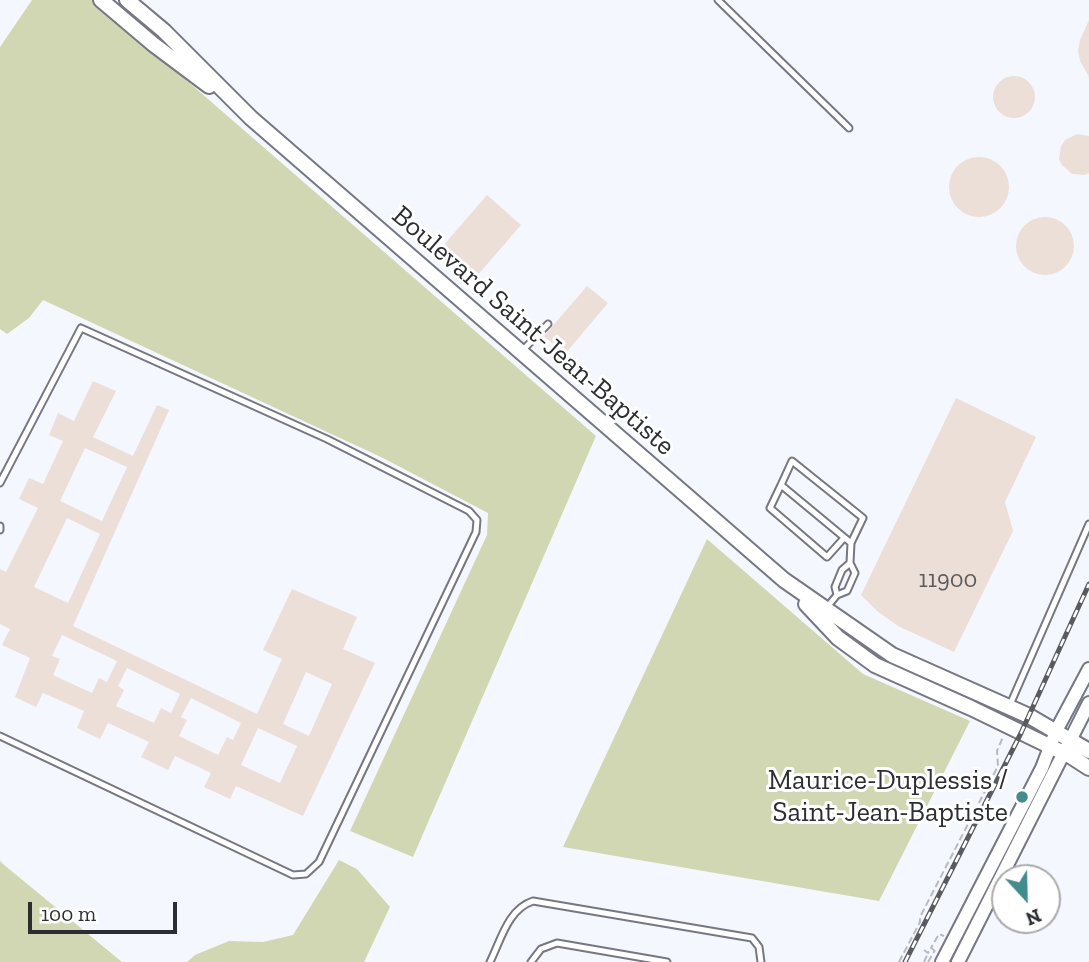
<!DOCTYPE html>
<style>
body{margin:0}
#map{position:relative;width:1089px;height:962px;overflow:hidden;background:#f5f7fe;font-family:"Zilla Slab",serif}
canvas{display:block}
.north{position:absolute;left:991px;top:864px;width:70px;height:70px;box-sizing:border-box;background:#fff;border:2px solid #ababad;border-radius:50%;rotate:158deg;font-size:19px;font-weight:700;line-height:28px;text-align:center;color:#2d2e33}
.north::after{content:'';display:block;margin:auto;width:24px;height:32px;background:#438b8d;clip-path:polygon(50% 0,100% 100%,50% 72%,0 100%)}
.scale{position:absolute;left:28px;top:902px;width:149px;height:32px;box-sizing:border-box;border:4px solid #2d2e33;border-top:0;padding-left:9px;font-size:21px;line-height:24px;white-space:nowrap;color:#2d2e33;-webkit-text-stroke:5px #fff;paint-order:stroke}
</style>
<div id="map">
<canvas width="1089" height="962"></canvas>
<div class="north">N</div>
<div class="scale">100 m</div>
</div>
<script>
const c = document.querySelector('canvas').getContext('2d');
c.lineJoin = 'round';
function fillPath(path, color) {
  c.fillStyle = color;
  c.fill(path, 'evenodd');
}
function strokePath(path, color, width, dash) {
  c.strokeStyle = color;
  c.lineWidth = width;
  c.lineCap = dash ? 'butt' : 'round';
  c.setLineDash(dash || []);
  c.stroke(path);
}
function label(font, color, halo, rows, align = 'center') {
  c.font = font + ' "Zilla Slab",serif';
  c.lineWidth = 6;
  c.setLineDash([]);
  c.textBaseline = 'middle';
  c.strokeStyle = halo;
  c.fillStyle = color;
  for (const [text, x, y, turn = 0] of rows) {
    c.save();
    c.translate(x, y);
    c.rotate((+turn || 0) * Math.PI / 180);
    c.textAlign = isNaN(turn) ? turn : align;
    if (halo) c.strokeText(text, 0, 0);
    c.fillText(text, 0, 0);
    c.restore();
  }
}
fillPath(new Path2D(`
 M 32,0 L 94,0 L 596,436 L 413,857 L 350,831 L 487,535 L 488,513 L 383,458 L 43,300 L 29,318 L 7,334 L 0,329 L 0,47 Z
 M 707,539 L 863,674 L 970,721 L 879,901 L 563,847 Z
 M 339,860 L 357,869 L 390,907 L 364,962 L 187,962 L 195,955 L 229,941 L 263,942 L 293,935 Z
 M 0,861 L 3,864 L 122,962 L 0,962 Z`), '#d2d7b3');
fillPath(new Path2D(`
 M 1089,20 L 1089,77 L 1080,61 L 1078,51 L 1080,40 Z
 M993 97a21 21 0 1 1 42 0a21 21 0 1 1-42 0Z
 M 1077,134 L 1089,136 L 1089,173 L 1085,175 L 1072,174 L 1062,165 L 1059,159 L 1061,146 L 1065,140 Z
 M949 187a30 30 0 1 1 60 0a30 30 0 1 1-60 0Z
 M 487,195 L 521,225 L 476,277 L 442,247 Z
 M1016 246a29 29 0 1 1 58 0a29 29 0 1 1-58 0Z
 M 587,286 L 608,303 L 565,354 L 544,336 Z
 M 93,381 L 116,391 L 93,437 L 133,456 L 157,405 L 169,410 L 73,626 L 257,714 L 282,659 L 263,650 L 292,589 L 357,617 L 343,649 L 375,663 L 303,816 L 236,786 L 230,799 L 204,787 L 211,773 L 175,756 L 168,770 L 141,757 L 149,742 L 108,723 L 100,739 L 77,728 L 84,711 L 43,693 L 36,707 L 15,697 L 30,658 L 2,645 L 10,629 L 0,624 L 0,569 L 6,572 L 38,508 L 19,499 L 29,478 L 43,484 L 63,441 L 49,435 L 58,413 L 74,421 ZM 85,448 L 127,467 L 102,521 L 60,501 ZM 67,518 L 100,534 L 68,603 L 34,587 ZM 62,635 L 117,661 L 107,682 L 99,678 L 92,693 L 53,675 L 60,659 L 52,656 ZM 127,668 L 180,694 L 171,713 L 161,708 L 154,723 L 116,706 L 124,690 L 118,686 ZM 306,672 L 332,684 L 309,736 L 283,724 ZM 191,698 L 241,723 L 233,740 L 227,737 L 218,755 L 179,736 L 187,720 L 181,717 ZM 258,728 L 297,746 L 280,783 L 241,765 Z
 M 956,398 L 1036,437 L 1005,502 L 1013,531 L 954,652 L 898,626 L 877,611 L 861,595 Z`), '#ebdfd7');
const service = new Path2D(`
 M 718,0 L 849,128
 M 521,352 L 548,324
 M 0,483 L 81,328 L 327,439 L 469,511 L 477,520 L 476,532 L 319,862 L 306,874 L 293,875 L 0,736
 M 781,485 L 792,461 L 863,518 L 851,543
 M 0,526 L 0,530
 M 837,595 L 835,587 L 842,570 L 850,563
 M 827,607 L 837,595 L 847,591 L 855,573 L 850,563 L 851,543 L 781,485 L 770,508 L 827,557 L 844,538
 M 1009,707 L 1089,524
 M 490,962 C 501,940 508,909 533,901 L 752,938 L 759,947 L 761,962
 M 531,962 L 541,949 L 557,943 L 667,962`);
const tertiary = new Path2D(`
 M 942,962 L 1042,768 L 1056,731 L 1089,669
 M 958,962 L 1089,703`);
const secondary = new Path2D(`
 M 101,0 L 153,44 L 209,86
 M 127,0 L 164,31 L 251,118 L 784,580 L 892,655 L 1029,716 L 1089,751
 M 806,604 L 838,638 L 875,665 L 971,708 L 1072,757 L 1089,768`);
strokePath(service, '#757782', 9);
strokePath(tertiary, '#757782', 16);
strokePath(secondary, '#757782', 18);
strokePath(new Path2D(`
 M 924,950 L 928,953 L 930,949
 M 934,950 L 931,948 L 939,934 L 944,936
 M 899,962 L 920,922 L 920,917 L 998,766 L 997,751 L 1003,737
 M 924,962 L 928,953
 M 928,962 L 935,950`), '#b9bac1', 2, [7, 3.5]);
strokePath(service, '#fff', 5);
strokePath(tertiary, '#fff', 12);
strokePath(secondary, '#fff', 14);
const rail = new Path2D(`
 M 905,962 L 1021,733 L 1089,584`);
strokePath(rail, '#5a5b61', 5);
strokePath(rail, '#fff', 2.5, [8]);
for (const [x, y, r, color] of [
 [1022,797,7,"#438b8d"]
]) {
  const dot = new Path2D();
  dot.arc(x, y, r, 0, 2 * Math.PI);
  c.fillStyle = color;
  c.fill(dot);
  strokePath(dot, '#fff', 2.5);
}
label('24px', '#5c5a5c', null, [
 ["11900",948,580]
]);
label('28px', '#2d2e33', '#fff', [
 ["Boulevard Saint-Jean-Baptiste",533,331,41]
]);
label('28px', '#2d2e33', '#fff', [
 ["Maurice-Duplessis /",1008,781],
 ["Saint-Jean-Baptiste",1008,813]
], 'right');
</script>
